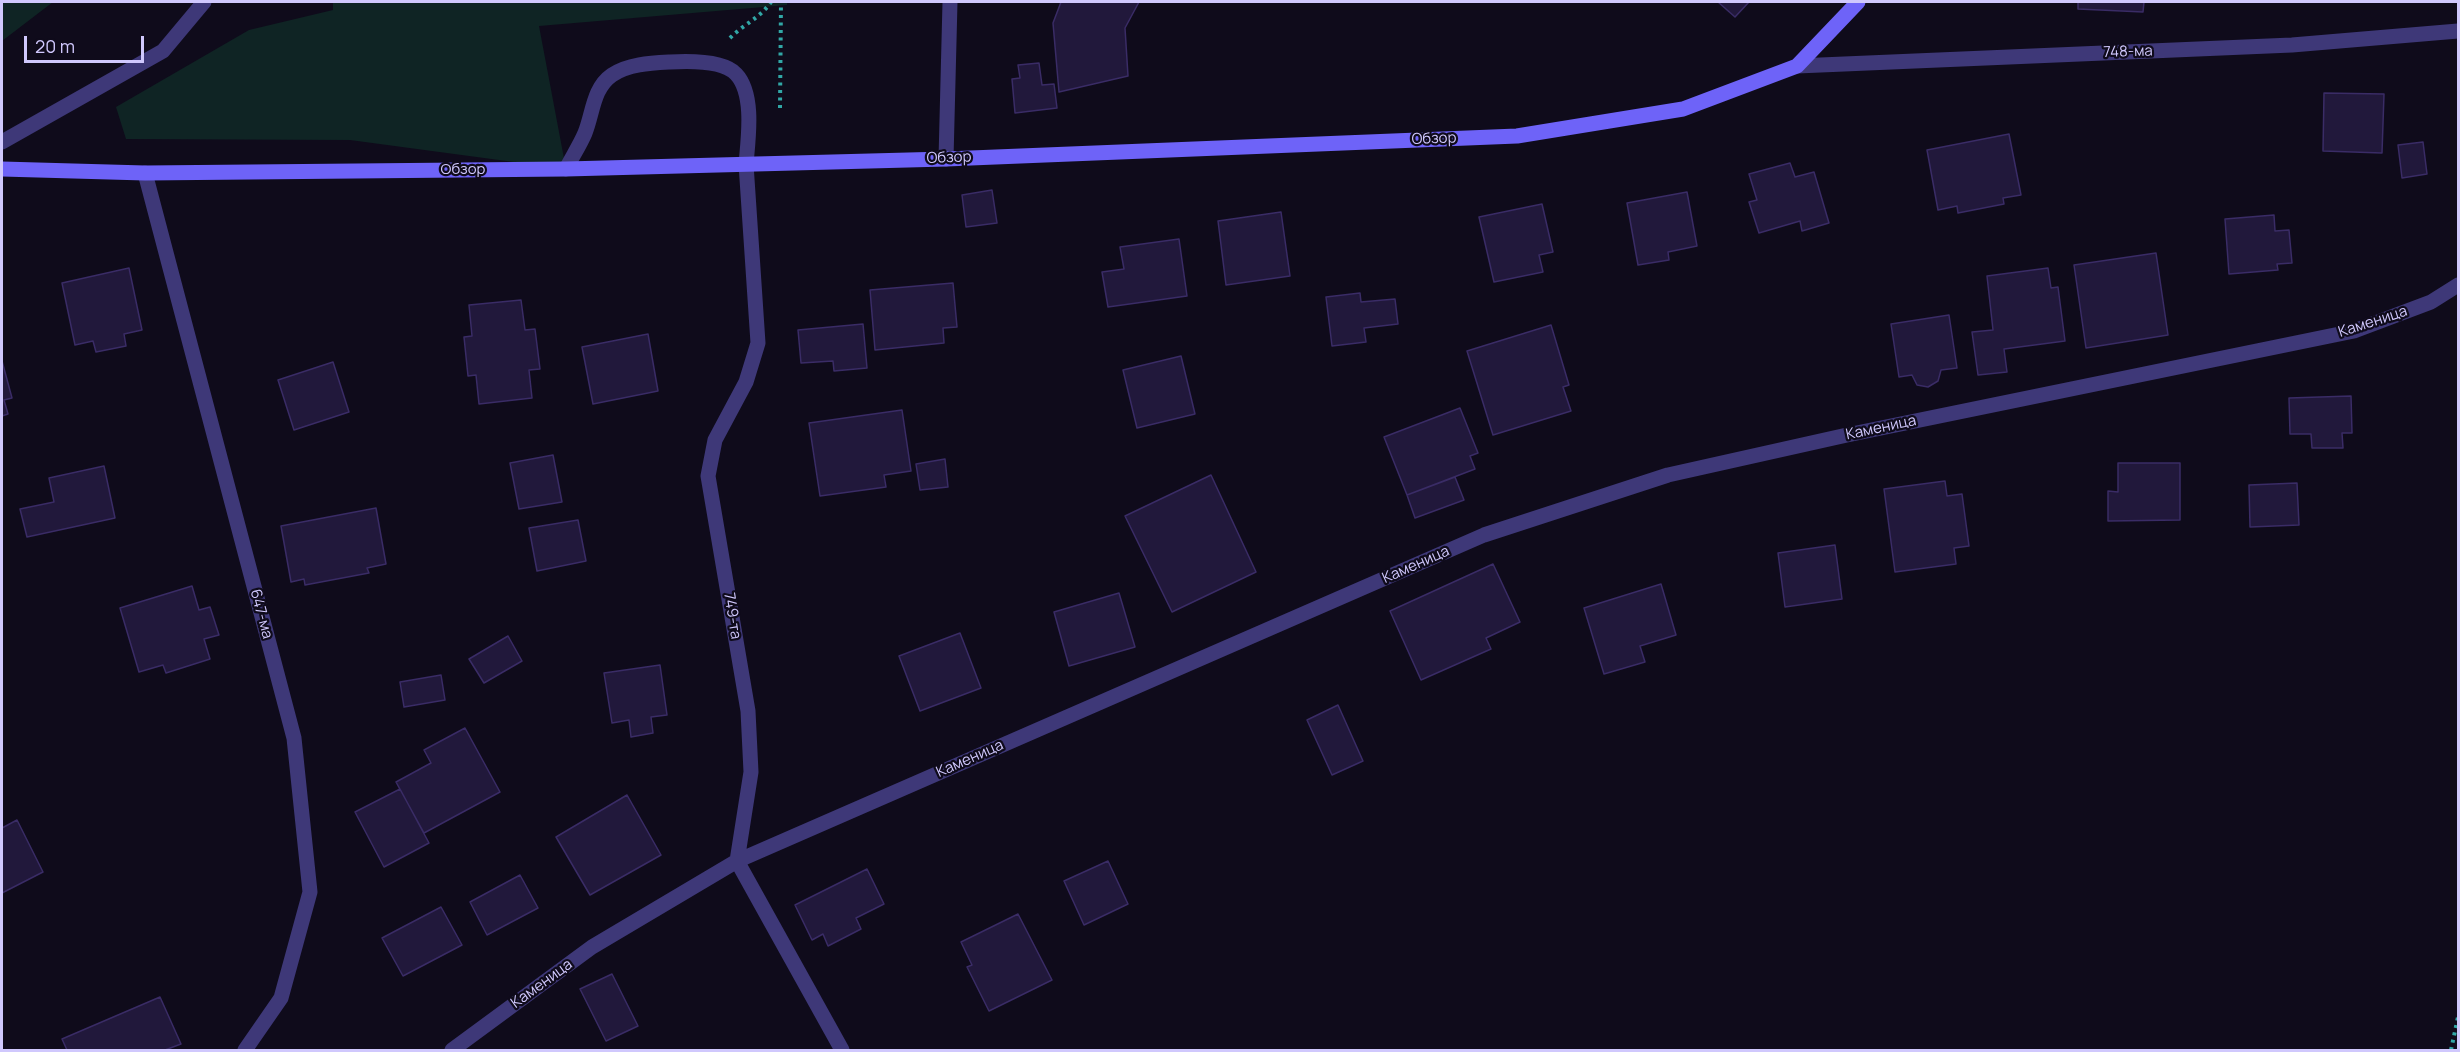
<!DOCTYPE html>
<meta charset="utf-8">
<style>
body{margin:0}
#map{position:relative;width:2460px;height:1052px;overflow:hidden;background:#0f0b1b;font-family:Manrope,sans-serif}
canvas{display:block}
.frame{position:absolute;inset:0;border:3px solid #d0c8fd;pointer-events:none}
.scale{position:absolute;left:24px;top:36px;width:120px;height:27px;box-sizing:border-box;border:3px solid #d0c8fd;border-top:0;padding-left:8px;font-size:18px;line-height:21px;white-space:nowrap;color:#d0c8fd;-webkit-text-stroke:4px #0f0b1b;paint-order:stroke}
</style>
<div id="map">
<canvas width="2460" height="1052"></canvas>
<div class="frame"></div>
<div class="scale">20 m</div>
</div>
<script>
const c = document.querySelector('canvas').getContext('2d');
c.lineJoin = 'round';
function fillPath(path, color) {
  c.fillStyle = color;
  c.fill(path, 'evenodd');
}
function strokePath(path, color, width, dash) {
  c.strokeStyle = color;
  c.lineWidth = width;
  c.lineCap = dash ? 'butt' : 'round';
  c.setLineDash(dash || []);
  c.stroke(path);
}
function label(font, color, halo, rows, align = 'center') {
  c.font = font + ' Manrope,sans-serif';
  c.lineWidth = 4.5;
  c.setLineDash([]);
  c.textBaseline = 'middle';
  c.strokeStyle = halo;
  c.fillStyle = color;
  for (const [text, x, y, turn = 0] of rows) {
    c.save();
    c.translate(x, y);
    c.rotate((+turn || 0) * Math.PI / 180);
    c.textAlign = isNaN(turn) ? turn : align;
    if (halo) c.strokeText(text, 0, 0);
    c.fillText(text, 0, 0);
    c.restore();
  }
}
fillPath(new Path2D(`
 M 2,2 L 53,2 L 2,41 Z
 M 333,2 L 787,2 L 787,5 L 539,26 L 566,169 L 350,140 L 126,139 L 116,107 L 249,30 L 333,10 Z`), '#0f2424');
const building = new Path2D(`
 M 1061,2 L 1139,2 L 1125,28 L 1128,76 L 1059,92 L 1053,23 Z
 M 1718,2 L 1749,2 L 1735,17 Z
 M 2078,2 L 2144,2 L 2143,12 L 2078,9 Z
 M 1039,63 L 1042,85 L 1054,84 L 1057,108 L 1015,113 L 1012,79 L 1020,78 L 1018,65 Z
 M 2324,93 L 2384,94 L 2382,153 L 2323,151 Z
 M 2009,134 L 2021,195 L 2003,198 L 2004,204 L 1958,213 L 1957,206 L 1938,210 L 1927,150 Z
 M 2423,142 L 2427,174 L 2402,178 L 2398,145 Z
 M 1790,163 L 1795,177 L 1814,172 L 1829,223 L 1802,231 L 1800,221 L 1759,233 L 1749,202 L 1757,200 L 1749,174 Z
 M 992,190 L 997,223 L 966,227 L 962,195 Z
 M 1687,192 L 1697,246 L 1668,252 L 1669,260 L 1638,265 L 1627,203 Z
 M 1542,204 L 1553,252 L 1539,255 L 1543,272 L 1494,282 L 1479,217 Z
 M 1281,212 L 1290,276 L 1226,285 L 1218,221 Z
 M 2274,215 L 2275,231 L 2289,230 L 2292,263 L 2277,264 L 2278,270 L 2229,274 L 2225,219 Z
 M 1179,239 L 1187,296 L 1108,307 L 1102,272 L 1124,269 L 1120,247 Z
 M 2156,253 L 2168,335 L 2086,348 L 2074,265 Z
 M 129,268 L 142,330 L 124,334 L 126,346 L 96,352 L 93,341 L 75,345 L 62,283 Z
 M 2048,268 L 2051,288 L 2058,287 L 2065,341 L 2004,349 L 2007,372 L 1978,375 L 1972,332 L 1993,330 L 1987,276 Z
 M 953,283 L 957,327 L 943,328 L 944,343 L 875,350 L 870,290 Z
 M 1360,293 L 1361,302 L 1395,299 L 1398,324 L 1364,328 L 1366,342 L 1332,346 L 1326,297 Z
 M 521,300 L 525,330 L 535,329 L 540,369 L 529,370 L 532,398 L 479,404 L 476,375 L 468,376 L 464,337 L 472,336 L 469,305 Z
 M 1949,315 L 1957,368 L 1941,370 L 1938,381 L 1928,387 L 1917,385 L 1912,375 L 1899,377 L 1891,324 Z
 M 863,324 L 867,368 L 834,371 L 833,361 L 801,363 L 798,330 Z
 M 1551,325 L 1569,385 L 1563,387 L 1571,411 L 1493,435 L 1467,351 Z
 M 648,334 L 658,391 L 593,404 L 582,347 Z
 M 1181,356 L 1195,414 L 1137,428 L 1123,370 Z
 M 2,361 L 12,398 L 4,400 L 8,414 L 2,416 Z
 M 333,362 L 349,412 L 294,430 L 278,380 Z
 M 2351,396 L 2352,433 L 2342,433 L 2343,448 L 2312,448 L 2311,434 L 2290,434 L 2289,398 Z
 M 1460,408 L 1478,453 L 1470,456 L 1475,469 L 1407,495 L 1384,437 Z
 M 902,410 L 911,471 L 884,475 L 886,487 L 820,496 L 809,423 Z
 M 553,455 L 562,502 L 519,509 L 510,463 Z
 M 945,459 L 948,487 L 920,490 L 916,464 Z
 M 2118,463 L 2180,463 L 2180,520 L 2108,521 L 2108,491 L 2118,492 Z
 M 104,466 L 115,518 L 27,537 L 20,509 L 54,502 L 49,478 Z
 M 1211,475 L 1256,572 L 1172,612 L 1125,516 Z
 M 1455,477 L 1464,500 L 1415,518 L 1407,495 Z
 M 1945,481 L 1947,496 L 1962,494 L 1969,546 L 1954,548 L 1956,564 L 1895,572 L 1884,489 Z
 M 2297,483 L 2299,525 L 2250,527 L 2249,485 Z
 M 376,508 L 386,564 L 367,568 L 369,573 L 305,585 L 304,579 L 291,582 L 281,526 Z
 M 578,520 L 586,561 L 537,571 L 529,528 Z
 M 1835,545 L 1842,599 L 1785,607 L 1778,553 Z
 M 1493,564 L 1520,622 L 1486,638 L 1491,649 L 1421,680 L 1390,611 Z
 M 1661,584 L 1676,635 L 1640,646 L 1645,662 L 1604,674 L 1584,608 Z
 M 192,586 L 199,610 L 210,607 L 219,635 L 204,639 L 210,659 L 166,673 L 163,665 L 139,672 L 120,608 Z
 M 1119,593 L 1135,647 L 1069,666 L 1054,612 Z
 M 960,633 L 981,688 L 920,711 L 899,656 Z
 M 508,636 L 522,661 L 484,683 L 469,659 Z
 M 660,665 L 667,715 L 651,717 L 653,733 L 631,737 L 629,720 L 612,723 L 604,673 Z
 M 441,675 L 445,700 L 404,707 L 400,682 Z
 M 1338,705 L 1363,761 L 1332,775 L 1307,720 Z
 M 465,728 L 500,792 L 424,833 L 396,782 L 431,763 L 424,750 Z
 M 400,789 L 429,843 L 384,867 L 355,812 Z
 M 627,795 L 661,855 L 590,895 L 556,837 Z
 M 17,820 L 43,872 L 2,893 L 2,828 Z
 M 1108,861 L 1128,904 L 1084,925 L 1064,881 Z
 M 867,869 L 884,904 L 856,918 L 861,929 L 828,946 L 823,934 L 812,940 L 795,905 Z
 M 520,875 L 538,908 L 487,935 L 470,902 Z
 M 441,907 L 462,945 L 403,976 L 382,938 Z
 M 1018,914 L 1052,980 L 989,1011 L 967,967 L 972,965 L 961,942 Z
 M 612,974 L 638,1026 L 606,1041 L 580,989 Z
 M 160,997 L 181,1044 L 165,1050 L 67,1050 L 62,1039 Z`);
fillPath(building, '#21183b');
strokePath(building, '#3a2c66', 1.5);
strokePath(new Path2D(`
 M 730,38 C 745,23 759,19 771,2
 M 780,108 L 781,2
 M 2451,1050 L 2458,1017`), '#31a7a6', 4, [3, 4.5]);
strokePath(new Path2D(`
 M 946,159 L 950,2
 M 566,169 C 572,157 580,145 585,133 C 593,113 593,88 612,75 C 628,64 651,63 670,62 C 688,61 723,60 736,74 C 755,94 748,140 746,164`), '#3e3878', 15);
strokePath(new Path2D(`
 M 1797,66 L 2292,45 L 2458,31
 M 2,142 L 163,51 L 204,2
 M 746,164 L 758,343 L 746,382 L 715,440 L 708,476 L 748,711 L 751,772 L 737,861 L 842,1050
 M 145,173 L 294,738 L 310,892 L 281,998 L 245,1050
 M 452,1050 L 592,947 L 737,861 L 1484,535 L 1668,475 L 1847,435 L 2354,331 L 2431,302 L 2458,285`), '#3e3878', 15);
strokePath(new Path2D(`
 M 2,169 L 145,173 L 566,169 L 946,159 L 1517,136 L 1683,109 L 1797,66 L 1858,2`), '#6e63f8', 15);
label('15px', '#d0c8fd', '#0f0b1b', [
 ["748-ма",2128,52,-2],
 ["Обзор",1434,139,-2],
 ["Обзор",949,158,-2],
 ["Обзор",463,170],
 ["Каменица",2373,322,-18],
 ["Каменица",1881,428,-12],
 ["Каменица",1416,565,-24],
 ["647-ма",261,614,75],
 ["749-та",732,616,81],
 ["Каменица",970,759,-24],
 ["Каменица",542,984,-36]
]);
</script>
